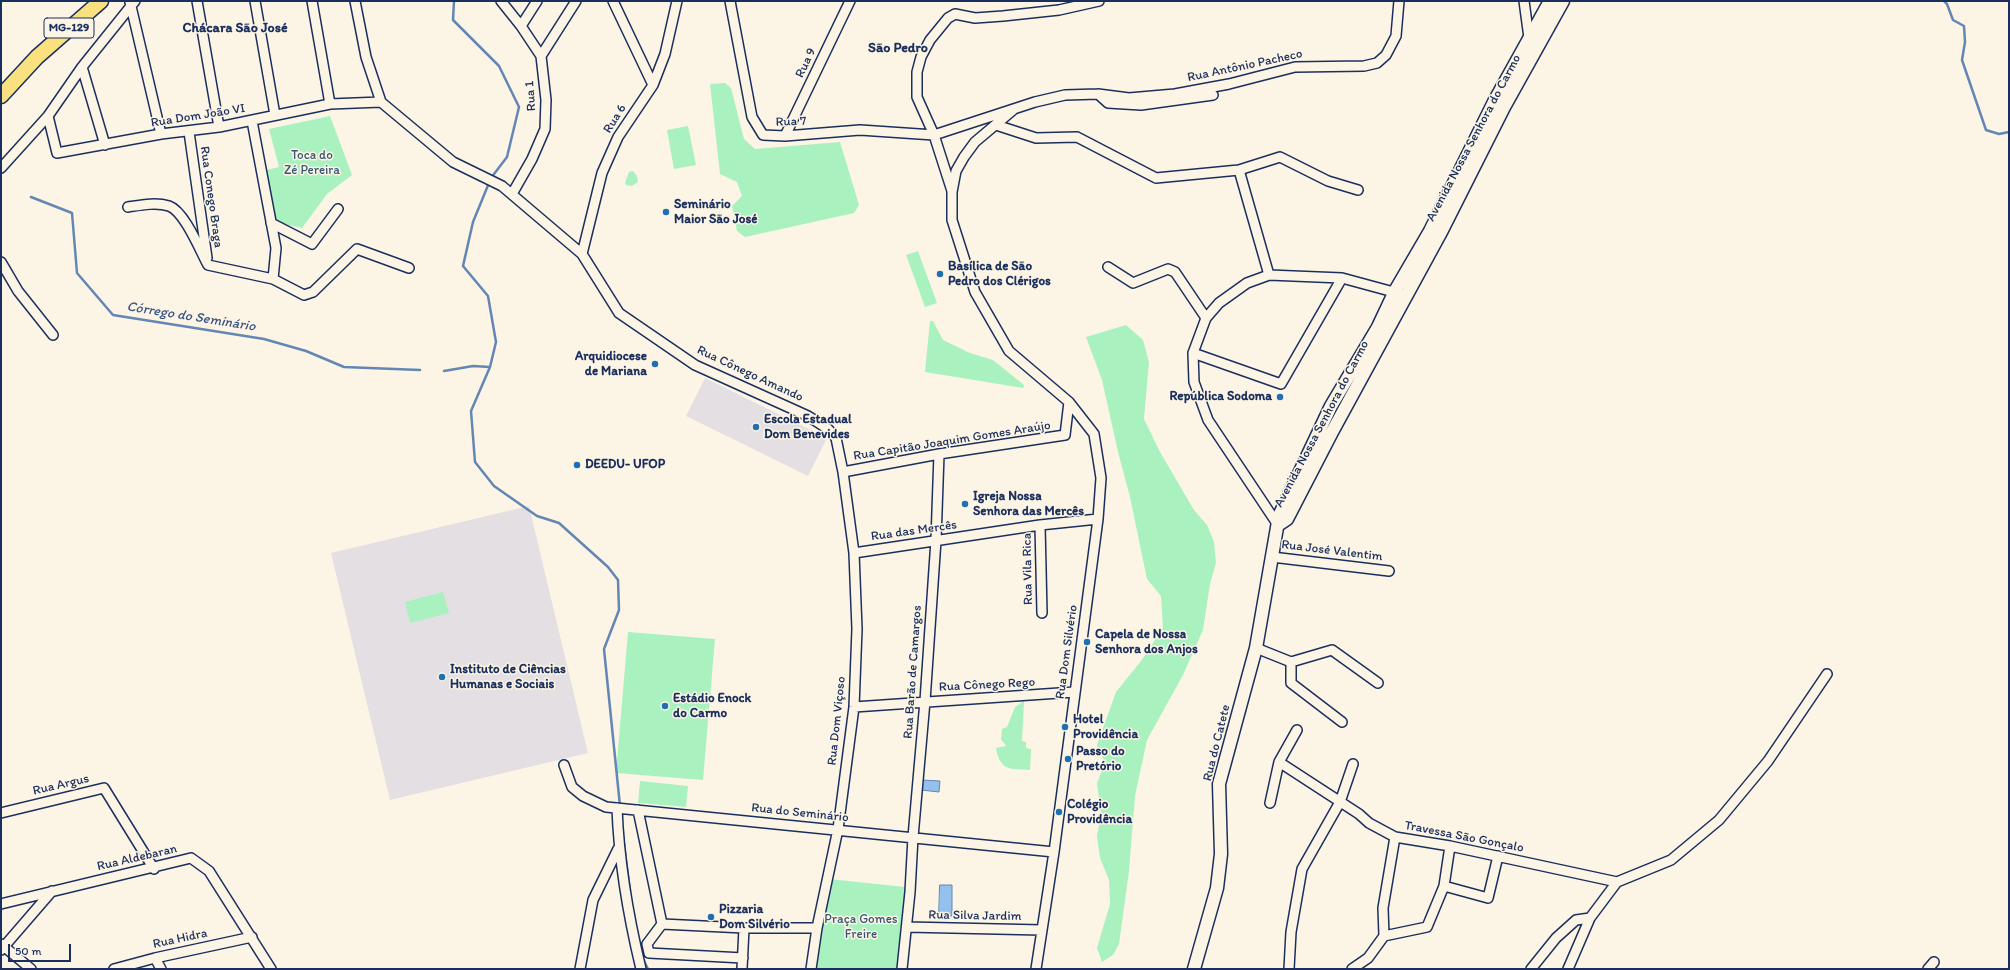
<!DOCTYPE html>
<meta charset="utf-8">
<style>
body{margin:0}
#map{position:relative;width:2010px;height:970px;overflow:hidden;background:#fcf5e5;font-family:Itim,sans-serif}
canvas{display:block}
.frame{position:absolute;inset:0;border:2px solid #1b2f5e;pointer-events:none}
.scale{position:absolute;left:8px;top:944px;width:63px;height:18px;box-sizing:border-box;border:2px solid #1b2f5e;border-top:0;padding-left:5px;font-size:12px;line-height:14px;white-space:nowrap;color:#1b2f5e;-webkit-text-stroke:3px #fcf5e5;paint-order:stroke}
</style>
<div id="map">
<canvas width="2010" height="970"></canvas>
<div class="frame"></div>
<div class="scale">50 m</div>
</div>
<script>
const c = document.querySelector('canvas').getContext('2d');
c.lineJoin = 'round';
function fillPath(path, color) {
  c.fillStyle = color;
  c.fill(path, 'evenodd');
}
function strokePath(path, color, width, dash) {
  c.strokeStyle = color;
  c.lineWidth = width;
  c.lineCap = dash ? 'butt' : 'round';
  c.setLineDash(dash || []);
  c.stroke(path);
}
function label(font, color, halo, rows, align = 'center') {
  c.font = font + ' Itim,sans-serif';
  c.lineWidth = 3;
  c.setLineDash([]);
  c.textBaseline = 'middle';
  c.strokeStyle = halo;
  c.fillStyle = color;
  for (const [text, x, y, turn = 0] of rows) {
    c.save();
    c.translate(x, y);
    c.rotate((+turn || 0) * Math.PI / 180);
    c.textAlign = isNaN(turn) ? turn : align;
    if (halo) c.strokeText(text, 0, 0);
    c.fillText(text, 0, 0);
    c.restore();
  }
}
fillPath(new Path2D(`
 M 705,378 L 827,438 L 808,476 L 686,416 Z
 M 529,506 L 588,753 L 390,800 L 331,553 Z`), '#e4dfe3');
fillPath(new Path2D(`
 M 725,83 L 731,88 L 744,139 L 755,149 L 840,142 L 859,205 L 854,213 L 745,237 L 737,231 L 732,206 L 742,196 L 737,182 L 720,174 L 710,84 Z
 M 330,116 L 352,175 L 327,194 L 302,228 L 267,220 L 259,172 L 279,167 L 269,129 Z
 M 688,126 L 696,165 L 674,169 L 667,130 Z
 M 633,171 L 637,176 L 638,182 L 632,186 L 626,185 L 625,183 L 629,172 Z
 M 918,251 L 937,303 L 925,307 L 906,255 Z
 M 930,321 L 933,321 L 943,340 L 970,353 L 993,360 L 1024,385 L 1023,388 L 925,372 Z
 M 1126,325 L 1143,340 L 1149,362 L 1144,419 L 1160,452 L 1194,510 L 1207,525 L 1214,542 L 1216,563 L 1210,584 L 1203,630 L 1183,675 L 1147,740 L 1135,796 L 1129,871 L 1119,944 L 1113,955 L 1102,962 L 1097,948 L 1110,904 L 1109,880 L 1100,858 L 1097,836 L 1101,814 L 1097,783 L 1105,763 L 1097,745 L 1116,692 L 1141,661 L 1163,628 L 1161,596 L 1147,579 L 1130,497 L 1118,452 L 1102,380 L 1086,337 Z
 M 443,592 L 449,613 L 410,623 L 405,602 Z
 M 628,632 L 715,639 L 703,780 L 616,773 Z
 M 1024,701 L 1022,741 L 1026,742 L 1026,748 L 1031,749 L 1030,770 C 1010,769 1000,771 996,748 L 1006,746 L 1001,739 L 1002,729 L 1007,727 L 1015,707 Z
 M 640,781 L 688,786 L 686,807 L 638,803 Z
 M 829,879 L 905,887 L 898,969 L 812,969 Z`), '#a9f1bf');
const water = new Path2D(`
 M 922,780 L 940,781 L 939,792 L 921,790 Z
 M 940,885 L 952,885 L 952,916 L 939,916 Z`);
fillPath(water, '#93c0ed');
strokePath(water, '#6386b4', 1);
strokePath(new Path2D(`
 M 454,1 L 453,20 L 499,66 L 519,107 L 507,157 L 491,178 L 473,222 L 463,266 L 488,296 L 496,342 L 490,367 L 471,411 L 475,462 L 494,486 L 537,516 L 559,523 L 608,567 L 618,580 L 619,610 L 604,649 L 620,806
 M 1944,1 L 1947,4 L 1953,20 L 1964,26 L 1965,42 L 1962,60 L 1986,130 L 1999,134 L 2009,132
 M 31,197 L 72,213 L 77,273 L 113,315 L 264,339 L 306,351 L 344,367 L 420,370
 M 444,371 L 473,366 L 490,367
 M 623,836 L 630,891
 M 642,957 L 648,969`), '#6386b4', 2.5);
const street = new Path2D(`
 M 197,1 L 219,127
 M 255,1 L 275,115
 M 312,1 L 330,104
 M 355,1 L 366,57 L 381,102 L 453,162 L 502,186 L 582,254 L 619,313 L 695,365 L 808,416 L 828,429 L 836,438 L 843,472 L 854,553 L 857,629 L 854,707 L 838,829 L 817,928 L 811,969
 M 501,1 L 521,26 L 541,56 L 546,100 L 545,129 L 532,159 L 512,194
 M 613,1 L 653,85
 M 730,1 L 752,117 L 763,135 L 785,136 L 860,130 L 934,135 L 1035,102 L 1065,95 L 1098,94 L 1129,98 L 1175,94 L 1229,84 L 1295,67 L 1364,66 L 1377,63 L 1386,55 L 1396,36 L 1399,1
 M 1524,1 L 1529,38 L 1531,40
 M 130,2 L 161,134
 M 521,26 L 537,1
 M 541,56 L 576,1
 M 82,67 L 105,145
 M 1098,94 L 1108,103 L 1141,105 L 1213,95
 M 1013,110 L 975,142 L 964,157 L 956,171 L 952,192 L 952,220 L 975,292 L 1009,351 L 1069,402 L 1094,434 L 1101,478 L 1098,519 L 1054,852 L 1036,969
 M 48,116 L 57,153 L 161,134 L 219,127 L 330,104 L 381,102
 M 252,121 L 276,248 L 273,279
 M 996,125 L 1036,138 L 1077,137 L 1156,178 L 1239,170 L 1280,157 L 1328,181 L 1358,190
 M 189,132 L 207,258
 M 785,136 L 850,1
 M 1,168 L 48,116 L 82,67 L 135,1
 M 1239,170 L 1269,275
 M 952,191 L 934,135 L 917,97 L 917,72 L 921,57 L 930,40 L 948,18 L 955,14 L 975,18 L 1003,16 L 1059,10 L 1099,1
 M 128,207 C 141,205 156,202 169,206 C 184,211 200,250 208,265 L 273,279 L 304,295 L 313,292 L 357,249 L 409,268
 M 271,223 L 312,244 L 338,209
 M 582,254 L 602,173 L 618,137 L 653,85 L 665,54 L 677,1
 M 1,262 L 18,291 L 53,335
 M 1108,267 L 1133,283 L 1168,269 L 1175,272 L 1206,318
 M 1193,353 L 1281,384 L 1342,278
 M 843,472 L 939,454 L 1065,435 L 1069,402
 M 1040,525 L 1042,613
 M 1278,525 L 1208,420 L 1194,382 L 1193,353 L 1206,318 L 1219,303 L 1247,283 L 1269,275 L 1342,278 L 1401,294
 M 854,553 L 1040,525 L 1098,519
 M 1272,557 L 1389,571
 M 1256,648 L 1291,662 L 1291,683 L 1342,722
 M 1291,662 L 1332,650 L 1378,683
 M 854,707 L 1074,692
 M 1279,762 L 1359,814 L 1369,823 L 1395,837 L 1450,846 L 1617,882
 M 564,765 L 572,787 L 583,796 L 606,807 L 1054,852
 M 1270,803 L 1279,762 L 1297,730
 M 617,808 C 619,864 628,915 641,969
 M 638,810 L 662,924 L 744,928 L 817,928
 M 1,813 L 104,788 L 154,869
 M 1617,882 L 1671,860 L 1719,820 L 1768,761 L 1827,674
 M 1444,886 L 1450,846
 M 1,904 L 191,858 L 209,871 L 271,969
 M 662,924 L 647,944 L 649,953 L 743,958
 M 907,927 L 1042,930
 M 1384,936 L 1427,927 L 1444,886 L 1488,898 L 1498,856
 M 1,944 L 31,969
 M 1,950 L 52,891
 M 155,958 L 161,969
 M 114,969 L 155,958 L 252,937
 M 580,969 L 593,900 L 618,849
 M 742,969 L 744,928
 M 902,969 L 910,892 L 913,837 L 925,701 L 936,540 L 939,454
 M 1289,969 L 1291,932 L 1302,869 L 1340,802 L 1353,764
 M 1352,969 L 1368,958 L 1384,936 L 1383,908 L 1395,837
 M 1531,969 L 1556,938 L 1576,920 L 1590,918
 M 1568,969 L 1590,918 L 1617,882
 M 1928,969 L 1934,962`);
const secondary = new Path2D(`
 M 1278,525 L 1287,519 L 1332,432 L 1440,234 L 1504,107 L 1563,1
 M 1194,969 L 1217,888 L 1221,854 L 1219,784 L 1256,648 L 1279,516 L 1331,406 L 1378,327 L 1395,291 L 1430,231 L 1494,102 L 1550,1`);
const primary = new Path2D(`
 M 1,96 L 37,57 L 101,1`);
strokePath(street, '#1b2f5e', 12);
strokePath(secondary, '#1b2f5e', 15);
strokePath(primary, '#1b2f5e', 17);
strokePath(street, '#fcf5e5', 9);
strokePath(secondary, '#fcf5e5', 12);
strokePath(primary, '#fae180', 14);
for (const [x, y, r, color] of [
 [666,212,4,"#1f6fb2"],
 [940,274,4,"#1f6fb2"],
 [655,364,4,"#1f6fb2"],
 [1280,397,4,"#1f6fb2"],
 [756,427,4,"#1f6fb2"],
 [577,465,4,"#1f6fb2"],
 [965,504,4,"#1f6fb2"],
 [1087,642,4,"#1f6fb2"],
 [442,677,4,"#1f6fb2"],
 [665,706,4,"#1f6fb2"],
 [1065,727,4,"#1f6fb2"],
 [1068,759,4,"#1f6fb2"],
 [1059,812,4,"#1f6fb2"],
 [711,917,4,"#1f6fb2"]
]) {
  const dot = new Path2D();
  dot.arc(x, y, r, 0, 2 * Math.PI);
  c.fillStyle = color;
  c.fill(dot);
  strokePath(dot, '#fcf5e5', 1.5);
}
for (const [x, y, w] of [
 [69,28,50]
]) {
  const box = new Path2D();
  box.roundRect(x - w / 2, y - 10, w, 20, 3);
  c.fillStyle = '#fcf5e5';
  c.fill(box);
  strokePath(box, '#1b2f5e', 1);
}
label('bold 12px', '#1b2f5e', null, [
 ["MG-129",69,28]
]);
label('13px', '#1b2f5e', '#fcf5e5', [
 ["Rua 9",806,63,-65],
 ["Rua Antônio Pacheco",1245,66,-12],
 ["Rua 1",531,96,-94],
 ["Rua Dom João VI",198,116,-9],
 ["Rua 6",615,119,-58],
 ["Rua 7",791,122,-2],
 ["Avenida Nossa Senhora do Carmo",1474,138,-62],
 ["Rua Conego Braga",211,197,82],
 ["Rua Cônego Amando",750,374,25],
 ["Avenida Nossa Senhora do Carmo",1322,424,-62],
 ["Rua Capitão Joaquim Gomes Araújo",952,441,-9],
 ["Rua das Mercês",914,531,-8],
 ["Rua José Valentim",1332,551,7],
 ["Rua Vila Rica",1028,569,-91],
 ["Rua Dom Silvério",1067,652,-82],
 ["Rua Barão de Camargos",913,672,-86],
 ["Rua Cônego Rego",987,685,-3],
 ["Rua Dom Viçoso",837,721,-84],
 ["Rua do Catete",1217,743,-76],
 ["Rua Argus",61,785,-13],
 ["Rua do Seminário",800,813,6],
 ["Travessa São Gonçalo",1464,837,11],
 ["Rua Aldebaran",137,858,-13],
 ["Rua Silva Jardim",975,916,1],
 ["Rua Hidra",180,939,-12]
]);
label('13px', '#375671', '#fcf5e5', [
 ["Toca do",312,156],
 ["Zé Pereira",312,171],
 ["Praça Gomes",861,920],
 ["Freire",861,935]
]);
label('bold 13px', '#1b2f5e', '#fcf5e5', [
 ["Seminário",674,205],
 ["Maior São José",674,220],
 ["Basílica de São",948,267],
 ["Pedro dos Clérigos",948,282],
 ["Arquidiocese",647,357,"right"],
 ["de Mariana",647,372,"right"],
 ["República Sodoma",1272,397,"right"],
 ["Escola Estadual",764,420],
 ["Dom Benevides",764,435],
 ["DEEDU- UFOP",585,465],
 ["Igreja Nossa",973,497],
 ["Senhora das Mercês",973,512],
 ["Capela de Nossa",1095,635],
 ["Senhora dos Anjos",1095,650],
 ["Instituto de Ciências",450,670],
 ["Humanas e Sociais",450,685],
 ["Estádio Enock",673,699],
 ["do Carmo",673,714],
 ["Hotel",1073,720],
 ["Providência",1073,735],
 ["Passo do",1076,752],
 ["Pretório",1076,767],
 ["Colégio",1067,805],
 ["Providência",1067,820],
 ["Pizzaria",719,910],
 ["Dom Silvério",719,925]
], 'left');
label('bold 14px', '#1b2f5e', '#fcf5e5', [
 ["Chácara São José",235,28],
 ["São Pedro",898,48]
]);
label('italic 14px', '#395382', '#fcf5e5', [
 ["Córrego do Seminário",191,317,9]
]);
</script>
